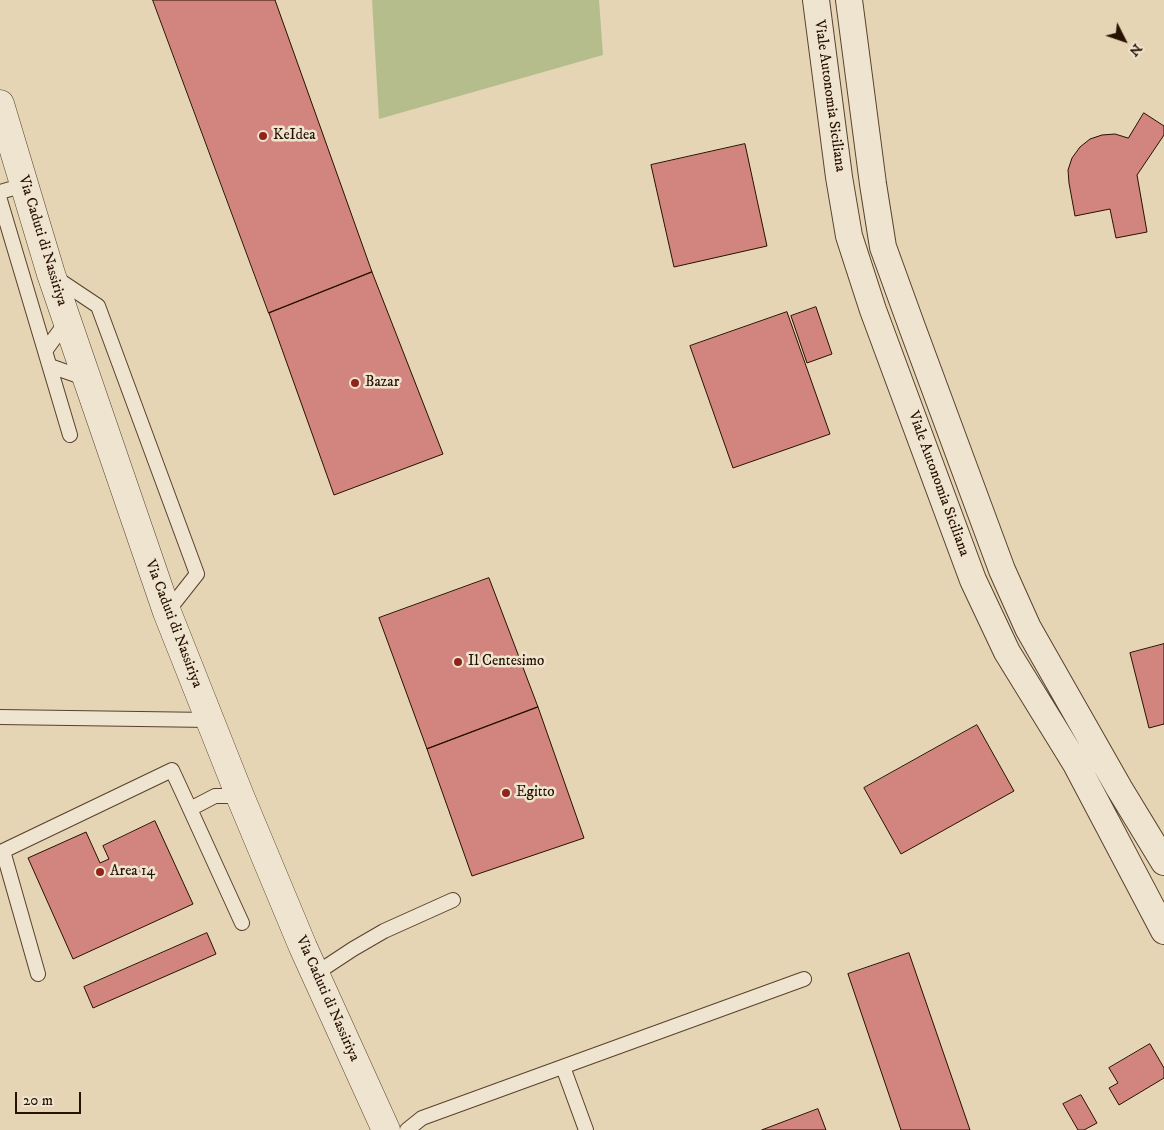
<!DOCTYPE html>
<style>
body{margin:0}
#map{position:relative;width:1164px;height:1130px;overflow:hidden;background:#e5d5b5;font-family:"IM FELL DW Pica",serif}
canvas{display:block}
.north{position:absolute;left:1099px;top:15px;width:50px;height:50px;-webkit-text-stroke:4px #eee4cf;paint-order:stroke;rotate:131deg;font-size:14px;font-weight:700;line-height:20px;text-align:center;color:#281100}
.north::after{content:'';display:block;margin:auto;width:18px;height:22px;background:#281100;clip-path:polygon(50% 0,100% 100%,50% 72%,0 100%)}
.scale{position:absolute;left:15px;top:1092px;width:66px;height:22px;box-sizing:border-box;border:2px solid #281100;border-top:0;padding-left:6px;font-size:15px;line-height:18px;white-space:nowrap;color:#281100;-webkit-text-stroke:4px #eee4cf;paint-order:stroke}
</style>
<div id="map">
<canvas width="1164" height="1130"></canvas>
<div class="north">N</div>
<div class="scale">20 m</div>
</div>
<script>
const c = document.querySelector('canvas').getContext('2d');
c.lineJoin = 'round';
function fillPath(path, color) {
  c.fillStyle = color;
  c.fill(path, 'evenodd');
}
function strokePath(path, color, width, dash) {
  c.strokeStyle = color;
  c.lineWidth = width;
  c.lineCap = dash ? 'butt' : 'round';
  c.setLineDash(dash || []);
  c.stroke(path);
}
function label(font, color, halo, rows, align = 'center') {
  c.font = font + ' "IM FELL DW Pica",serif';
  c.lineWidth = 5;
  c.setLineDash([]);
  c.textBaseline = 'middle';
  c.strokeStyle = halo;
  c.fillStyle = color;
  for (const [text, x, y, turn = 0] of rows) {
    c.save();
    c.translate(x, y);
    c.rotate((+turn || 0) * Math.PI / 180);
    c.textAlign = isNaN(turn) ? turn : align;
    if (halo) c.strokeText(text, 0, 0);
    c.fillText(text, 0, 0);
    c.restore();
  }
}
fillPath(new Path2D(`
 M 372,0 L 599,0 L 603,55 L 379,119 Z`), '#b5bd8d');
const building = new Path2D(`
 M 153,0 L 275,0 L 372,272 L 269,313 Z
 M 1144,113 L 1164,126 L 1164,135 L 1137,175 L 1147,232 L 1116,238 L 1110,209 L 1075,216 L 1069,183 L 1068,170 L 1072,158 L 1080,147 L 1090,139 L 1102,135 L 1115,134 L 1128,138 Z
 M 745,144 L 767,246 L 674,267 L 651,165 Z
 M 372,272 L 443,454 L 334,495 L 269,313 Z
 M 816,307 L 832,354 L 807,363 L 791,316 Z
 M 787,312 L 830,434 L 733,468 L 690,346 Z
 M 489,578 L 538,707 L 427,749 L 379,618 Z
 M 1164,644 L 1164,724 L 1149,728 L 1130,653 Z
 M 538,707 L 584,838 L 472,876 L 427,749 Z
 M 977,725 L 1014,791 L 901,854 L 864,788 Z
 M 155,821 L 193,904 L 73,959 L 28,858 L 86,832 L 100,863 L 109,859 L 103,846 Z
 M 207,933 L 216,954 L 93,1008 L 84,987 Z
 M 909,953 L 970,1130 L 901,1130 L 848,974 Z
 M 1150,1044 L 1164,1068 L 1164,1078 L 1119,1105 L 1109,1088 L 1118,1083 L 1109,1068 Z
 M 1081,1095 L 1097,1123 L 1084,1130 L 1078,1130 L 1063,1104 Z
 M 818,1109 L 826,1130 L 762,1130 Z`);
fillPath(building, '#d2847e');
strokePath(building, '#281100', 1);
const service = new Path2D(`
 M 0,192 L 24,185
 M 0,200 L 70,435
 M 56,278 L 98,306 L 197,574 L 167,612
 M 45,351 L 67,321
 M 50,366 L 87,379
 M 0,717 L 210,720
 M 240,796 L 215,796 L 190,809 L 242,923
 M 38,974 L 3,851 L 172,770 L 190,809
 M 315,974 L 353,949 L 384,931 L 453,900
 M 563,1067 L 586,1130
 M 407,1130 L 422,1118 L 804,979`);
const minor = new Path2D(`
 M 816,0 L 839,177 L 849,236 L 873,310 L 973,580 L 1007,652 L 1076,764 L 1164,931
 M 849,0 L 873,184 L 883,247 L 912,327 L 1002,570 L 1028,628 L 1119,788 L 1164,862`);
const tertiary = new Path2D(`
 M 0,104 L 51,274 L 167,612 L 240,796 L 303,947 L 386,1130`);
strokePath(service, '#57422d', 16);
strokePath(minor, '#57422d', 28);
strokePath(tertiary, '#57422d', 29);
strokePath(service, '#eee4cf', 14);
strokePath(minor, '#eee4cf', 26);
strokePath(tertiary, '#eee4cf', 28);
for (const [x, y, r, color] of [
 [263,136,5,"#8f2418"],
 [355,383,5,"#8f2418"],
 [458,662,5,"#8f2418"],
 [506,793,5,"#8f2418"],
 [100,872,5,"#8f2418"]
]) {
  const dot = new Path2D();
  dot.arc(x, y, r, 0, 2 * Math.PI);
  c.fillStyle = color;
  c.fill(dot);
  strokePath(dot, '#eee4cf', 2);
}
label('15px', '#281100', '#eee4cf', [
 ["Viale Autonomia Siciliana",829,96,82],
 ["Via Caduti di Nassiriya",42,241,73],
 ["Viale Autonomia Siciliana",938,484,70],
 ["Via Caduti di Nassiriya",173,624,69],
 ["Via Caduti di Nassiriya",327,999,66]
]);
label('15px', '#281100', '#eee4cf', [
 ["KeIdea",273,136],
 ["Bazar",365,383],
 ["Il Centesimo",468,662],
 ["Egitto",516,793],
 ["Area 14",110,872]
], 'left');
</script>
